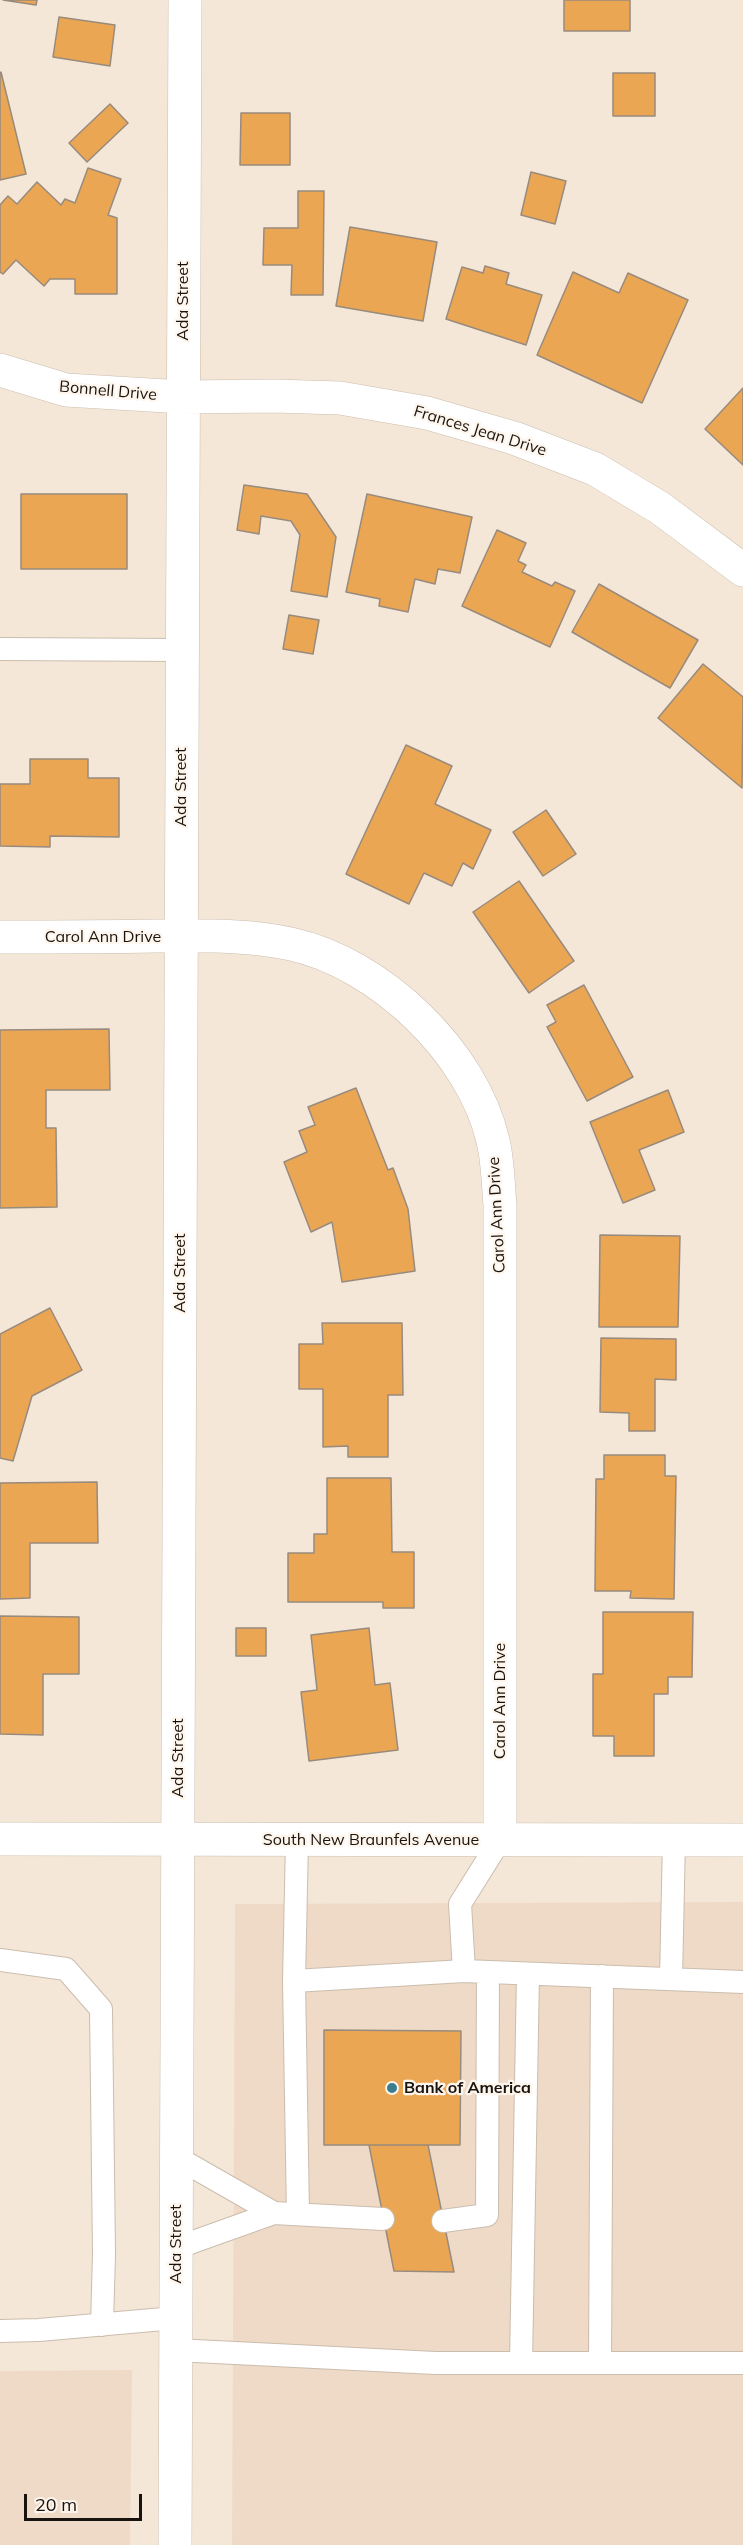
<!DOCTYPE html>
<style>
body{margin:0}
#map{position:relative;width:743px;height:2545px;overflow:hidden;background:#f5e7d8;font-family:Mulish,sans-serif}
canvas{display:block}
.scale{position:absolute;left:24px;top:2494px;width:118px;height:27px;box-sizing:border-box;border:3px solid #18130e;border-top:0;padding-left:8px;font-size:18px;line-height:21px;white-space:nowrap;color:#18130e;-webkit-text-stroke:4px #fef5ec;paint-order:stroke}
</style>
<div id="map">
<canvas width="743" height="2545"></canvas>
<div class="scale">20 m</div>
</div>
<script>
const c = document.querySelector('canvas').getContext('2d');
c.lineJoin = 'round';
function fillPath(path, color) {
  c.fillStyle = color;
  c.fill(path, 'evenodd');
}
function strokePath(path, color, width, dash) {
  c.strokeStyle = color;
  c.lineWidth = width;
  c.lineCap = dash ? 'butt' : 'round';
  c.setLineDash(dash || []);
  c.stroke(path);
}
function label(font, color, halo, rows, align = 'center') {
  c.font = font + ' Mulish,sans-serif';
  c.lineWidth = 4.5;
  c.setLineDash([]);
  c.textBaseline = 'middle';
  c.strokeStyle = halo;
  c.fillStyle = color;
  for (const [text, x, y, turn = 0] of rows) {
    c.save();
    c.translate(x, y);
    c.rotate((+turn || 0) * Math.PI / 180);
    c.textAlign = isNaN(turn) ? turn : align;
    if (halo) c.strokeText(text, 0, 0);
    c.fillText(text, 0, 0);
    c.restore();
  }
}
fillPath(new Path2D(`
 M 743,1902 L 743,2545 L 232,2545 L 235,1904 Z
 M 132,2370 L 130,2545 L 0,2545 L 0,2371 Z`), '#eedac6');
const building = new Path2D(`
 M 3,0 L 37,0 L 36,5 Z
 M 564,0 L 630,0 L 630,31 L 564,31 Z
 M 59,17 L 115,25 L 110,66 L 53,57 Z
 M 1,72 L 26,174 L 0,180 L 0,73 Z
 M 613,73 L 655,73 L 655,116 L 613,116 Z
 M 110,104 L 128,123 L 87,162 L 69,143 Z
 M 241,113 L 290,113 L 290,165 L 240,165 Z
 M 88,168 L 121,179 L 108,215 L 117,218 L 117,294 L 75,294 L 75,279 L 50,279 L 44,286 L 16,260 L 3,274 L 0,272 L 0,205 L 8,196 L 17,204 L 37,182 L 61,205 L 65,199 L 75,203 Z
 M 531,172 L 566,181 L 555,224 L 521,215 Z
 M 298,191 L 324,191 L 323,295 L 291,295 L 292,265 L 263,265 L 264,228 L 298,228 Z
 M 350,227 L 437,242 L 423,321 L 336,306 Z
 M 485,266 L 509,273 L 506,284 L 542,295 L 526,345 L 446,319 L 462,267 L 483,273 Z
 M 573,272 L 619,293 L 628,273 L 688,300 L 642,403 L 537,355 Z
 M 743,388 L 743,465 L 705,429 Z
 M 244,485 L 307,494 L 336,537 L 327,597 L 291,591 L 300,535 L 291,521 L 261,516 L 259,534 L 237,530 Z
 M 21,494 L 127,494 L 127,569 L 21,569 Z
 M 367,494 L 472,517 L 460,573 L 438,569 L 435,584 L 415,579 L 408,612 L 379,606 L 380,599 L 346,592 Z
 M 497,530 L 526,543 L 518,561 L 526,565 L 522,572 L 552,586 L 555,582 L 575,591 L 550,647 L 462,606 Z
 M 599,584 L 698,640 L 670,688 L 572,632 Z
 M 289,615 L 319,620 L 313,654 L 283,649 Z
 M 703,664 L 743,697 L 742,788 L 658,718 Z
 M 406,745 L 452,766 L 435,804 L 491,830 L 473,869 L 463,863 L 452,886 L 424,873 L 409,904 L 346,874 Z
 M 30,759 L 88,759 L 88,778 L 119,778 L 119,837 L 50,836 L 50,847 L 0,846 L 0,784 L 30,784 Z
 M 546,810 L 576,854 L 543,876 L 513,832 Z
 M 519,881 L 574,961 L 529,993 L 473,912 Z
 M 584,985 L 633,1077 L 587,1101 L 547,1027 L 556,1022 L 547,1005 Z
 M 109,1029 L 110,1090 L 46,1090 L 46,1128 L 56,1128 L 57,1207 L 0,1208 L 0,1030 Z
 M 356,1088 L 388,1170 L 393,1168 L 408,1209 L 415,1271 L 342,1282 L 332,1222 L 311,1232 L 284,1162 L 307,1152 L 299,1131 L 315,1125 L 308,1107 Z
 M 668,1090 L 684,1132 L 639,1150 L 655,1190 L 623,1203 L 590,1122 Z
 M 600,1235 L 680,1236 L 678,1327 L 599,1327 Z
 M 50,1308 L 82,1370 L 32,1396 L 13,1461 L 0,1458 L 0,1334 Z
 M 322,1323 L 402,1323 L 403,1395 L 388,1395 L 388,1457 L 348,1457 L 348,1446 L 323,1447 L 323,1389 L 299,1389 L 299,1344 L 323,1344 Z
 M 601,1338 L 676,1339 L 676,1380 L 655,1379 L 655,1431 L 629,1431 L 629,1413 L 600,1412 Z
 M 604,1455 L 665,1455 L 665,1476 L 676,1476 L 674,1599 L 630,1598 L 631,1591 L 595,1591 L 596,1479 L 604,1479 Z
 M 327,1478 L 391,1478 L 392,1552 L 414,1552 L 414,1608 L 383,1608 L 383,1602 L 288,1602 L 288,1553 L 314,1553 L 314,1534 L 327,1534 Z
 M 97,1482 L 98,1543 L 30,1543 L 30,1598 L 0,1599 L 0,1483 Z
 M 603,1612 L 693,1612 L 692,1677 L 668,1677 L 668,1694 L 654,1694 L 654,1756 L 614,1756 L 614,1736 L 593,1736 L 593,1674 L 603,1674 Z
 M 0,1616 L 79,1617 L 79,1674 L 43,1674 L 43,1735 L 0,1734 Z
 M 236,1628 L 266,1628 L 266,1656 L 236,1656 Z
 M 369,1628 L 375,1685 L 390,1683 L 398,1750 L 309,1761 L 301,1692 L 317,1690 L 311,1635 Z
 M 324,2030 L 461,2031 L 460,2145 L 324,2145 Z
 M 369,2145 L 428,2145 L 454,2272 L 394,2271 Z`);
fillPath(building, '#eba654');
strokePath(building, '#988b7d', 1.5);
const lane = new Path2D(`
 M 0,649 L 182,650
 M 500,1840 L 460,1904 L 464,1971 L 743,1982
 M 297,1841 L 294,1981 L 298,2214
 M 0,1960 L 66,1969 L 101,2009 L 104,2254 L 102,2325
 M 671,1979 L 674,1840
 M 294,1981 L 464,1971
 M 176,2157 L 274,2213
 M 443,2221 L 487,2215 L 488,1972
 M 176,2248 L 274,2213 L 383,2219
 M 0,2331 L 39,2330 L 175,2318
 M 175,2350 L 435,2363 L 743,2363
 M 521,2363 L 528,1974
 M 600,2363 L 602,1976`);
const street = new Path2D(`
 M 0,370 L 66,390 L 183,397 L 274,396 L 340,398 L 427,413 L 514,438 L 595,469 L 660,508 L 743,570
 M 0,937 C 52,937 103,937 155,936 C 201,936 245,934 291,944 C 379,963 473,1052 493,1141 C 498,1161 498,1184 500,1205 L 500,1840
 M 175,2545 L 185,0`);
const secondary = new Path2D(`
 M 0,1839 L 743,1840`);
strokePath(lane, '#cbbdae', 24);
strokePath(street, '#cbbdae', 34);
strokePath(secondary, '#cbbdae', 34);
strokePath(lane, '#fff', 22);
strokePath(street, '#fff', 33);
strokePath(secondary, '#fff', 33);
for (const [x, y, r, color] of [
 [392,2088,6,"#3a7d8d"]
]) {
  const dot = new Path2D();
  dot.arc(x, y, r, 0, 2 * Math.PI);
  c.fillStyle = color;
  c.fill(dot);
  strokePath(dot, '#fef5ec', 2);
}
label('16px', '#18130e', '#fef5ec', [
 ["Ada Street",183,301,-90],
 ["Bonnell Drive",108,391,5],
 ["Frances Jean Drive",480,431,17],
 ["Ada Street",181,787,-90],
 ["Carol Ann Drive",103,937],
 ["Carol Ann Drive",497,1215,-93],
 ["Ada Street",180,1273,-90],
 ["Carol Ann Drive",500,1701,-90],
 ["Ada Street",178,1758,-90],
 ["South New Braunfels Avenue",371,1840],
 ["Ada Street",176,2244,-90]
]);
label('bold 16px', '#18130e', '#fef5ec', [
 ["Bank of America",404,2088]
], 'left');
</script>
